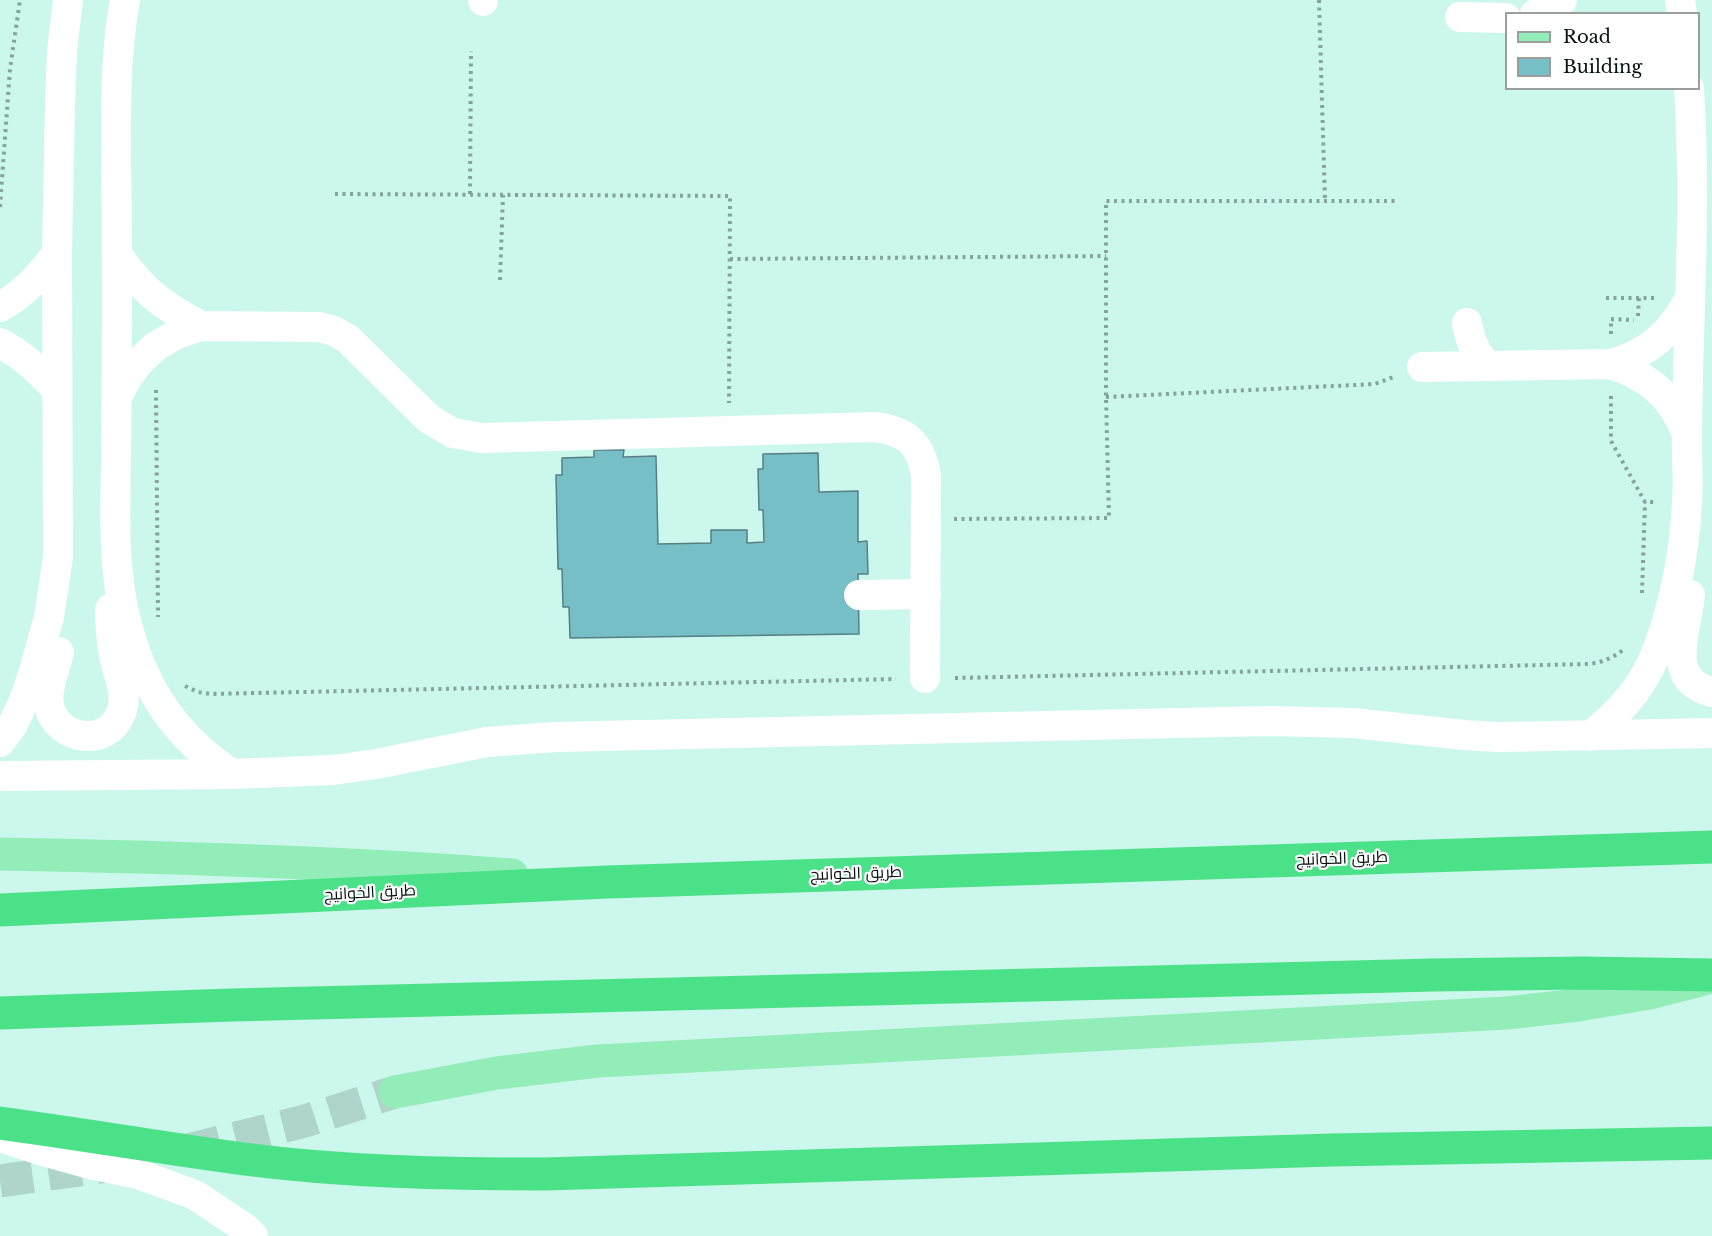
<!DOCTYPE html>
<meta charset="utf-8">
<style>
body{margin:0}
#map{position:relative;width:1712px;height:1236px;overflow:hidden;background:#ccf7ec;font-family:"Libre Baskerville",serif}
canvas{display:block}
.legend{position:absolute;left:1505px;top:12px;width:195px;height:78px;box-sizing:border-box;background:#fff;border:2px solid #9a9f9e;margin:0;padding:8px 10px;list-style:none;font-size:18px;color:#03100d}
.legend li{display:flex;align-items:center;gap:12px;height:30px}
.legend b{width:30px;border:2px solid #9a9f9e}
</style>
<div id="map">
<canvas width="1712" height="1236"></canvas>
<ul class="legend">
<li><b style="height:8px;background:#93edb8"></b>Road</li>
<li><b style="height:16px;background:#76bfc7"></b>Building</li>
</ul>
</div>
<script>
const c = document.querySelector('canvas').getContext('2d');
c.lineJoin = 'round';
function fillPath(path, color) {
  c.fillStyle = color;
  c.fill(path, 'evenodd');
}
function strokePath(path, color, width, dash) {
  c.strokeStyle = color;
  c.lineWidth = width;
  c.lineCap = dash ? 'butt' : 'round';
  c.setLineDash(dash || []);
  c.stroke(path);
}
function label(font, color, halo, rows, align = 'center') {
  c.font = font + ' "Libre Baskerville",Cairo,serif';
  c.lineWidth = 4.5;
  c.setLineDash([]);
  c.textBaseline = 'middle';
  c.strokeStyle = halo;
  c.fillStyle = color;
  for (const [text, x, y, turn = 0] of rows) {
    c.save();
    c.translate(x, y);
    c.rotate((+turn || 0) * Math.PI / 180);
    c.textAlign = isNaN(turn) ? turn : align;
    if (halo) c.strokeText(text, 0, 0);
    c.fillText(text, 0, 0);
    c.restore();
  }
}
const building = new Path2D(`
 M 594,450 L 624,450 L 623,457 L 656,456 L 658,544 L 711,543 L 711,530 L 747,530 L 747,543 L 764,542 L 763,510 L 759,510 L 758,469 L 763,469 L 763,454 L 818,453 L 819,492 L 858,491 L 858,542 L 867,541 L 868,574 L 858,574 L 859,634 L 570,638 L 569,607 L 563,607 L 562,569 L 558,569 L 556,475 L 562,475 L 562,458 L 594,457 Z`);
fillPath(building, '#76bfc7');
strokePath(building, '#567f84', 1.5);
strokePath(new Path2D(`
 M 188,1150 L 305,1121 L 395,1092
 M 0,1181 L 108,1166`), '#aed4cb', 33, [33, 16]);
strokePath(new Path2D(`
 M 1319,0 L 1325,201
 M 335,194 L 730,196 L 729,403
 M 470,194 L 471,51
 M 0,207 L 10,69 L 20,0
 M 730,259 L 1106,256
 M 500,280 L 503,195
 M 1606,298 L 1656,298
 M 1638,316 L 1639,298
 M 1611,334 L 1611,319 L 1634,320
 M 156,390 L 158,617
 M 1611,396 L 1611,441 L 1645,502 L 1657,502
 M 1106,397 L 1375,384 L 1396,376
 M 954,519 L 1109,518 L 1106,397 L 1106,201 L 1396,201
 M 1642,593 L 1645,502
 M 955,678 L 1589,664 C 1603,662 1613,658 1624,649
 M 185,686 L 198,692 L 210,694 L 896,679`), '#83a39b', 4, [3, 4.5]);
strokePath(new Path2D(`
 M 125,0 C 115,54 116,109 116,163 C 117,215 117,266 117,318 C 117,366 116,415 116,463 C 115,518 113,572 127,625 C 145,691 176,737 232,774
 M 1680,0 L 1682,14
 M 483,1 L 483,0
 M 1535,14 L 1562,0
 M 1460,17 L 1506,18
 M 117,254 C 142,290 162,306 201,326
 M 0,307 C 24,294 41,275 57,253
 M 1467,323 C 1470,341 1475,353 1488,366
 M 0,343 C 23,355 40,371 57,390
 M 1611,364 C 1649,377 1671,395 1686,432
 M 1422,367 L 1611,364 C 1650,353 1671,333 1690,298
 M 117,397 L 127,378 L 140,361 L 156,346 L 177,334 L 201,326 L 319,327 L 334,331 L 348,339 L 429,419 L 453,433 L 481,438 L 873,427 C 906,430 921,443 926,476 L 925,678
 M 859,595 L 926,594
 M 1690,595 C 1687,630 1663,680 1712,692
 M 59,652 C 56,668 45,689 49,706 C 57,741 108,748 121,713 C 129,694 117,674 114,655 C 111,640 110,625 110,609
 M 1590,736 C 1617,715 1639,692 1653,660 C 1673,615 1685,551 1687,501 C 1689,479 1686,456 1687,433 C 1687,412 1688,391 1688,370 C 1691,276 1695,182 1689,88
 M 0,742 L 12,726 L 23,703 L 33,675 L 49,617 L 58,557 L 57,253 L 60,105 L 62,51 L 68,0
 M 0,776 L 232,774 L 333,770 L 376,764 L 487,742 L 555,737 L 1268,721 L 1353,723 L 1464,735 L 1499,737 L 1712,733
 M 0,1137 L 43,1151 L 90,1164 L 138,1174 L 195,1195 L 246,1229 L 253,1236`), '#fff', 30);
strokePath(new Path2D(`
 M 0,854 C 171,857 342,862 512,875
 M 395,1092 L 497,1073 L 598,1061 L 1507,1013 L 1578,1005 L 1650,993 L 1704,979`), '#93edb8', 33);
strokePath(new Path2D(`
 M 0,910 L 607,882 L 1712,847
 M 0,1013 L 232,1005 L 1433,975 L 1582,973 L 1712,975
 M 0,1123 C 82,1134 162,1148 244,1159 C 344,1172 444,1174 545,1174 L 1332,1150 L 1712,1143`), '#4be188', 33);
label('16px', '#03100d', '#fff', [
 ["طريق الخوانيج",1342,859,-2],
 ["طريق الخوانيج",856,874,-2],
 ["طريق الخوانيج",370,893,-3]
]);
</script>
